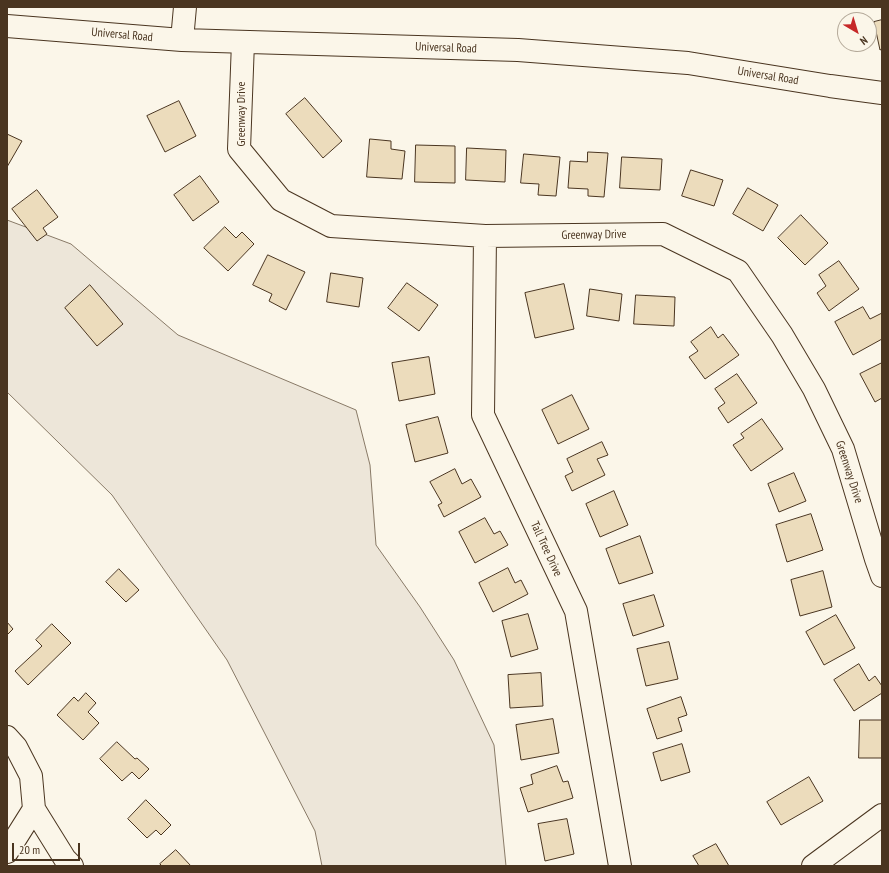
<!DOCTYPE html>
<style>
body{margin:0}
#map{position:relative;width:889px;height:873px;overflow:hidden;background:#fbf6e9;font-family:"PT Sans Narrow",sans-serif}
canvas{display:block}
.frame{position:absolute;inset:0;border:8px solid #4a3520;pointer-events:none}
.north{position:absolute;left:837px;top:12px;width:40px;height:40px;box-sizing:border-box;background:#fbf6e9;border:1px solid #b4a999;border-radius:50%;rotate:142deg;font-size:11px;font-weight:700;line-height:16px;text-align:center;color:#4a3520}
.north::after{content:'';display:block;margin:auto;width:14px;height:18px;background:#c62828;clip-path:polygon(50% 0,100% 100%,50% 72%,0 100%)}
.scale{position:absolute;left:12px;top:843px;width:68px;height:18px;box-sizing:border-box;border:2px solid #4a3520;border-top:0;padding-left:5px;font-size:12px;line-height:14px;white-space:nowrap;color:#4a3520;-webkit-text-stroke:3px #fbf6e9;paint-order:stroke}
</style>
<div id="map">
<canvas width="889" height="873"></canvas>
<div class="frame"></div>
<div class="north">N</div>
<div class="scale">20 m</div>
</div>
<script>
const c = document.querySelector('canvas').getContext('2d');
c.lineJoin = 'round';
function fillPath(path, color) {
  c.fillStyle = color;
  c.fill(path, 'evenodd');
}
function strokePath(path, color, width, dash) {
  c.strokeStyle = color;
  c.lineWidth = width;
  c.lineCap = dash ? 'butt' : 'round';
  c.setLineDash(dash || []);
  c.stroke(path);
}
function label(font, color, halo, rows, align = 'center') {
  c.font = font + ' "PT Sans Narrow",sans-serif';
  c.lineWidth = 3;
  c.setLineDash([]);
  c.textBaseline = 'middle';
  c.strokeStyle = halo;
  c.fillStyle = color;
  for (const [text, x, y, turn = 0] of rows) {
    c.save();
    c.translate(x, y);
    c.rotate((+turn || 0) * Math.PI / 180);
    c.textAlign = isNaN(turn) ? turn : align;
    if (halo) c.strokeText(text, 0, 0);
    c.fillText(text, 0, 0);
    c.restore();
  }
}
const green = new Path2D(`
 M 7,220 L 71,244 L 178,335 L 356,410 L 370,465 L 376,545 L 420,607 L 454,660 L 494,745 L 506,866 L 322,866 L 315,831 L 227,660 L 112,495 L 7,392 Z`);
fillPath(green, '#ede6d9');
strokePath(green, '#887966', 1);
const building = new Path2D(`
 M 882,20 L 882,49 L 880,50 L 874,22 Z
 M 305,98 L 342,141 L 323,158 L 286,114 Z
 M 179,101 L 196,136 L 165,152 L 147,116 Z
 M 7,134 L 22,141 L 7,167 Z
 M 370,139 L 391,141 L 391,149 L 405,151 L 402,179 L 367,177 Z
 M 416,145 L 455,146 L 455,183 L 415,182 Z
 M 467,148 L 506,150 L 505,182 L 466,180 Z
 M 588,152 L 608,153 L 604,197 L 588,196 L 588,189 L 568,188 L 570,161 L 587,162 Z
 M 524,154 L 560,157 L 556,196 L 538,195 L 539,184 L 521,183 Z
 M 622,157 L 662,159 L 660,190 L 620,188 Z
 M 691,170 L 723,180 L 714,206 L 682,196 Z
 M 200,176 L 219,202 L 193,221 L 174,195 Z
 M 748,188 L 778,205 L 763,231 L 733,214 Z
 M 37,190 L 58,217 L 43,228 L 47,234 L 37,241 L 12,209 Z
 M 801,215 L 828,243 L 805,265 L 778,238 Z
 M 225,227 L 236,238 L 242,232 L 254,244 L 228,271 L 204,248 Z
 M 268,255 L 305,272 L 286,310 L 269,301 L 272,294 L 253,285 Z
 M 839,261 L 859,289 L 829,311 L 817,293 L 826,286 L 819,275 Z
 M 331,273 L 363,278 L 359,307 L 327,302 Z
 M 407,283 L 438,305 L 419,331 L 388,308 Z
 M 564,284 L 574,329 L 535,338 L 525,293 Z
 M 90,285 L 123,324 L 97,346 L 65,308 Z
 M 590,289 L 622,294 L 619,321 L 587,316 Z
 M 636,295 L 675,297 L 674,326 L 634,324 Z
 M 863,307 L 870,319 L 882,313 L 882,339 L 853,355 L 835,322 Z
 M 711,327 L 718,338 L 723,334 L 739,355 L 705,379 L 689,357 L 698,351 L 691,342 Z
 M 429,357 L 435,394 L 399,401 L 392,363 Z
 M 882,363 L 882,398 L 875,402 L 860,374 Z
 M 737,374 L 757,403 L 728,423 L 718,408 L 725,403 L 715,389 Z
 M 572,395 L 589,429 L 558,444 L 542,410 Z
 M 438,417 L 448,453 L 415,462 L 406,425 Z
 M 762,419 L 783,449 L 751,471 L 733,445 L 744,438 L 741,434 Z
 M 602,442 L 608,455 L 597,459 L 605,475 L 572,491 L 565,476 L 573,472 L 567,459 Z
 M 455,469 L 462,484 L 471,479 L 481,497 L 444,517 L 438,505 L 442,503 L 430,482 Z
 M 794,473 L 806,501 L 779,512 L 768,484 Z
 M 614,491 L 628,525 L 600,537 L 586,504 Z
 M 811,514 L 823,550 L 787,562 L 776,525 Z
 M 485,518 L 494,534 L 500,531 L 508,545 L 475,563 L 459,532 Z
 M 640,536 L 653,573 L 619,584 L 606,549 Z
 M 508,568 L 515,583 L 521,580 L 528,594 L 493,612 L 479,583 Z
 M 119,569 L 139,590 L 126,602 L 106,582 Z
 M 823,571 L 832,607 L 800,616 L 791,580 Z
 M 654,595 L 664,626 L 633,636 L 623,604 Z
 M 528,614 L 538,649 L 511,657 L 502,621 Z
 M 836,615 L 855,648 L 824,665 L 806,632 Z
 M 7,622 L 13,629 L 7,635 Z
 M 52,624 L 71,643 L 28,685 L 15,671 L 42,646 L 36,640 Z
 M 669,642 L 678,679 L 646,686 L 637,649 Z
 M 859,664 L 869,681 L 875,676 L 882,686 L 882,693 L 854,711 L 834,680 Z
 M 541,673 L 543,706 L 510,708 L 508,675 Z
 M 86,693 L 96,703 L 88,712 L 99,723 L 83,740 L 57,715 L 74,697 L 78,701 Z
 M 681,697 L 687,715 L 678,718 L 682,731 L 657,739 L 647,709 Z
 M 553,719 L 559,753 L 521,760 L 516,725 Z
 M 860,720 L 882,720 L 882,758 L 859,758 Z
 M 117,742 L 135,759 L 137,758 L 149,769 L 139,779 L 132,772 L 122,781 L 100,759 Z
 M 682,744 L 690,772 L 661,781 L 653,753 Z
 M 557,766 L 563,782 L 568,781 L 573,798 L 528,812 L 520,788 L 533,784 L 531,775 Z
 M 809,777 L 823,801 L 781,825 L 767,802 Z
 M 146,800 L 171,825 L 161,835 L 156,830 L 147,838 L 128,819 Z
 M 567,819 L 574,854 L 545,861 L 538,824 Z
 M 716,844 L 729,866 L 699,866 L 693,856 Z
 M 176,850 L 191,866 L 162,866 L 160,864 Z`);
fillPath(building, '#ecdcbc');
strokePath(building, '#4a3520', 1);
const minor = new Path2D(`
 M 7,26 L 182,40 L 518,50 L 688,63 L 830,86 L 882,93
 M 182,40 L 185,7
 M 243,42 L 239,149 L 281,200 L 331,226 L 485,236 L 663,234 L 738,271 L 782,335 L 814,389 L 843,449 L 876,559 L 882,576
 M 485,236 L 483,415 L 576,611 L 620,866
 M 7,737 L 16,747 L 31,776 L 34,809 L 65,859 L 72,866
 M 7,852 L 34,809
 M 813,866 L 882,815`);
strokePath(minor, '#4a3520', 24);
strokePath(minor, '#fbf6e9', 22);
label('12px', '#4a3520', '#fbf6e9', [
 ["Universal Road",122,35,5],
 ["Universal Road",446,48,2],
 ["Universal Road",768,76,9],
 ["Greenway Drive",242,114,-90],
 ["Greenway Drive",594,235,-1],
 ["Greenway Drive",849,472,72],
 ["Tall Tree Drive",546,549,65]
]);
</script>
